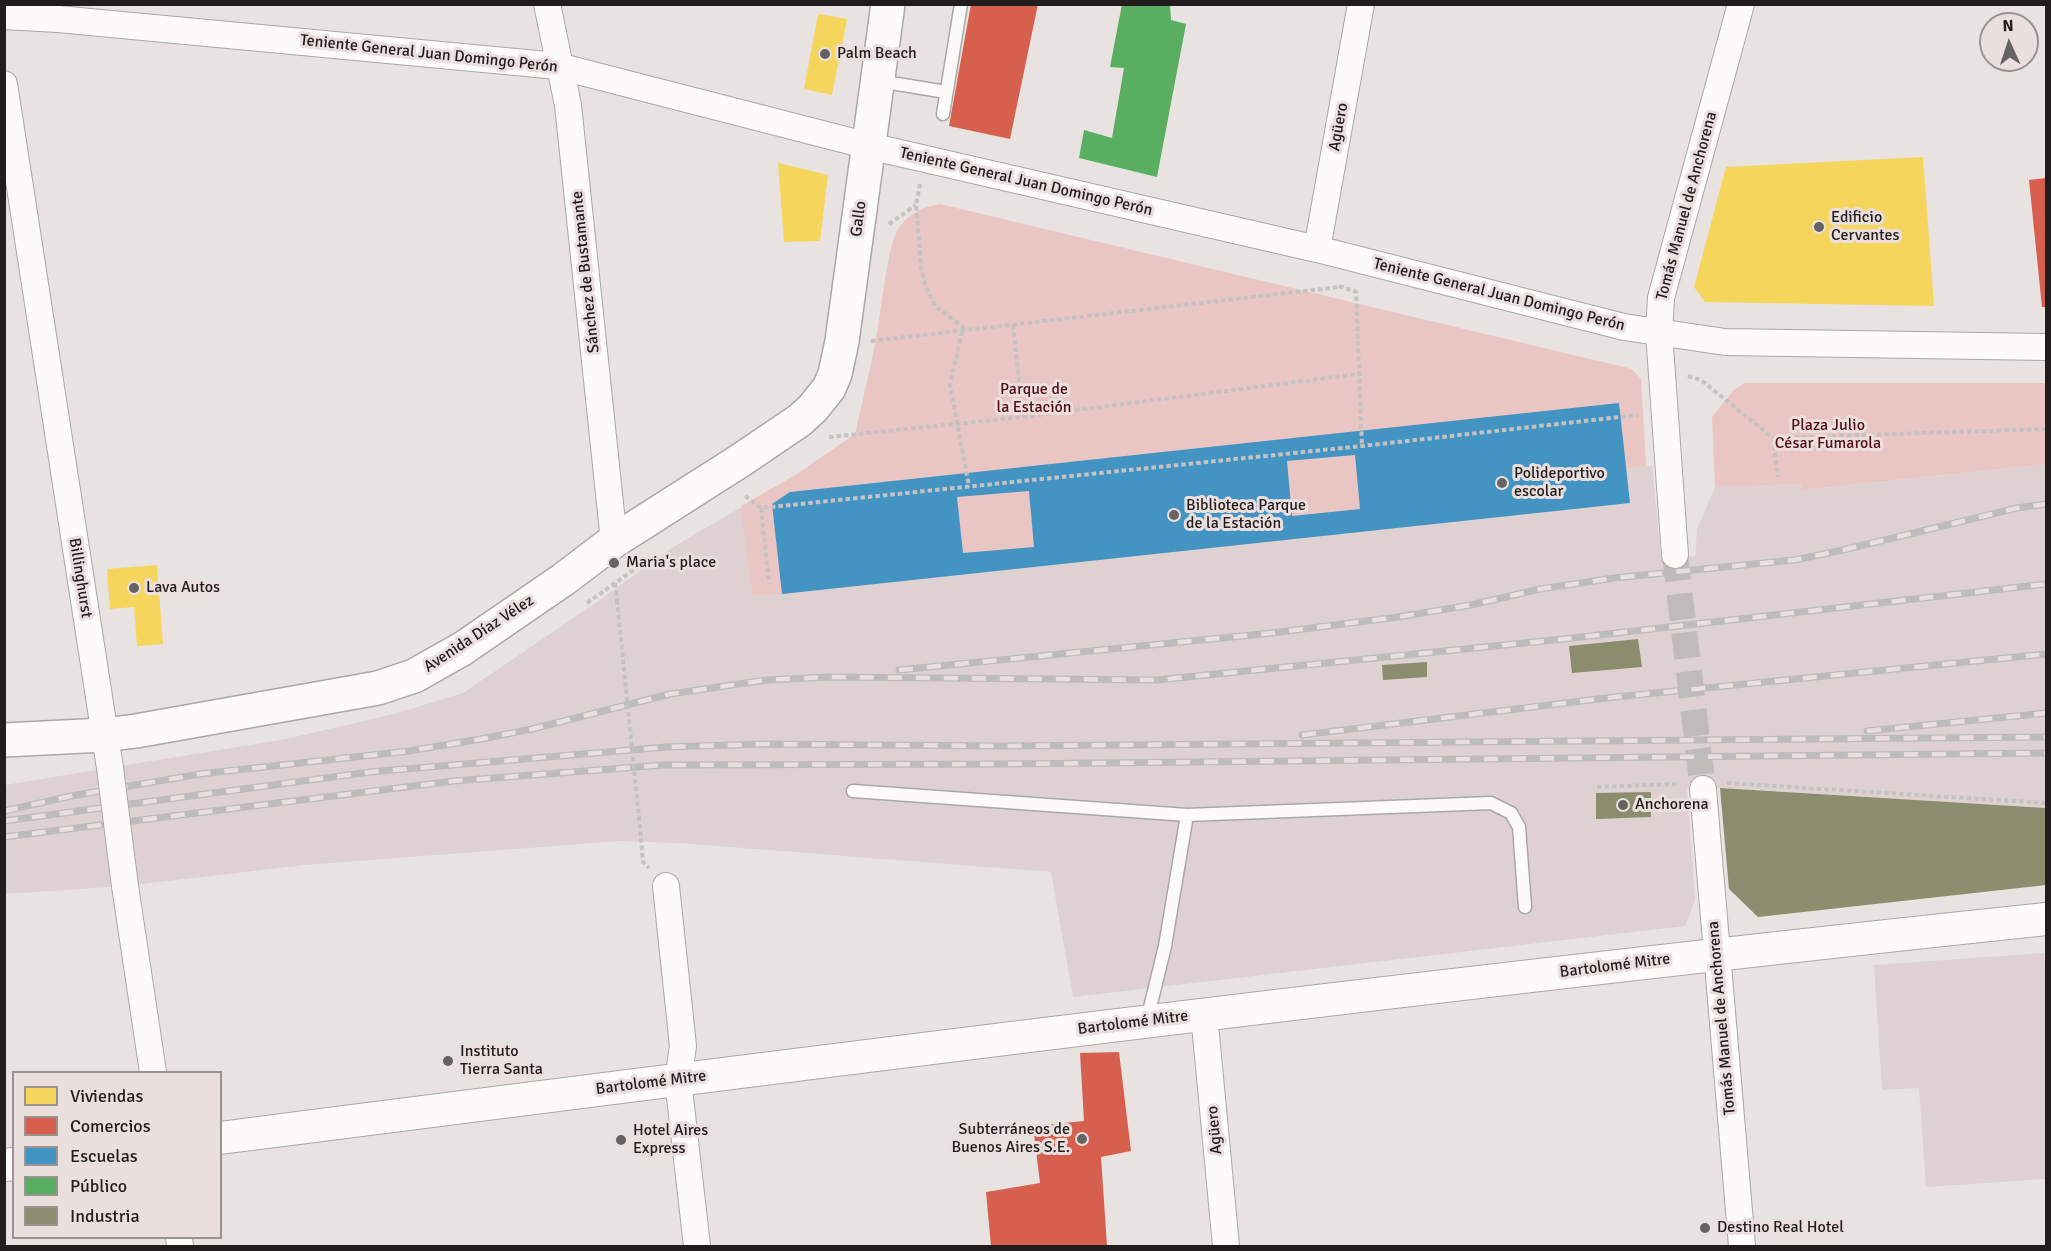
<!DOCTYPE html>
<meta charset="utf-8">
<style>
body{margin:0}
#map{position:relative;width:2051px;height:1251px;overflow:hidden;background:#e8e2e1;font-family:Signika,sans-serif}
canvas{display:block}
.frame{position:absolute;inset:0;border:6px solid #211d1d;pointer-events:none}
.legend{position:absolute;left:12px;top:1071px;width:210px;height:168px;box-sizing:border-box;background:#ebdfde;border:2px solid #9a9191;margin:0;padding:8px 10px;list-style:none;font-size:18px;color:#211d1d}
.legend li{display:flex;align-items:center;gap:12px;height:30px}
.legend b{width:30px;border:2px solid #9a9191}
.north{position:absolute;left:1979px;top:12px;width:60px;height:60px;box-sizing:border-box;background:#ebdfde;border:2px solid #9a9191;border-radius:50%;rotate:357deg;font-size:16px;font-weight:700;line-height:24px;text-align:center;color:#211d1d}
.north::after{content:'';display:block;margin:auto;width:21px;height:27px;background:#676262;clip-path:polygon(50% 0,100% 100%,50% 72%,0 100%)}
</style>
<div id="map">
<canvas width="2051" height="1251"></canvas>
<div class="frame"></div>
<ul class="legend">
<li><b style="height:16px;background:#f6d55c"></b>Viviendas</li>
<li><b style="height:16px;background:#d6604d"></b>Comercios</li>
<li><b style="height:16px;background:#4393c3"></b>Escuelas</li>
<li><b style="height:16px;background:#5aae61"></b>Público</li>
<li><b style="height:16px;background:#8c8c6e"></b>Industria</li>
</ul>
<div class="north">N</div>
</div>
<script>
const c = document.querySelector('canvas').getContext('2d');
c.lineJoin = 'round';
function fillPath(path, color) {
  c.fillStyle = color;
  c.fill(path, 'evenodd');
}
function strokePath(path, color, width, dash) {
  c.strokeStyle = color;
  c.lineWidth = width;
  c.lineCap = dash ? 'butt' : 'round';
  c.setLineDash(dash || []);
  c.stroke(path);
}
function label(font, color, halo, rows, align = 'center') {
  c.font = font + ' Signika,sans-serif';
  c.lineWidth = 6;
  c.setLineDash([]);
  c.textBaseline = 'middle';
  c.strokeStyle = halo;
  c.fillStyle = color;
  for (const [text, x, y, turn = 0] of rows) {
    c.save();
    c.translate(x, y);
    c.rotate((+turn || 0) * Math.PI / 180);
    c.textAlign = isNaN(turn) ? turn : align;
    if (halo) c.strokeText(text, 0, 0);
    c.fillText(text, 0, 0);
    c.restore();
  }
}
fillPath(new Path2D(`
 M 2046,464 L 2046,808 L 1720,788 L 1687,788 L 1695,900 L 1685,926 L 1073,997 L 1051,872 L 678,843 L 621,841 L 304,865 L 125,886 L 5,894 L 5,785 L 286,739 L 394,714 L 463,693 L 600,600 L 673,547 L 742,507 L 752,595 L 1630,502 L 1626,468 L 1652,466 L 1661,558 L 1695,556 L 1697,529 L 1715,487 L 1801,484 L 1803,490 Z
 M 2044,953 L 2046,989 L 2046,1179 L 1926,1187 L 1919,1088 L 1882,1090 L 1874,965 Z`), '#dfd1d1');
fillPath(new Path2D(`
 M 940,204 L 1632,369 L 1641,379 L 1646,467 L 1626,468 L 1630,503 L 782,594 L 752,595 L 741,506 L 797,474 L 855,434 C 862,402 870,371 876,339 C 881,314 887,243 900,226 C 910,213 925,206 940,204 Z
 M 1744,383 L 2046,383 L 2046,464 L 1802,490 L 1801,484 L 1715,487 L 1712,417 L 1733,391 Z`), '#e9c6c4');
fillPath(new Path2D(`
 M 818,14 L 847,19 L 832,95 L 804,89 Z
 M 1923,157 L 1934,306 L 1705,302 L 1694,287 L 1726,167 Z
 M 778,163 L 828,175 L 820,241 L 784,242 Z
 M 157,565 L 163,644 L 137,646 L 134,607 L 110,609 L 107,569 Z`), '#f6d55c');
fillPath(new Path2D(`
 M 971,4 L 1038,4 L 1010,139 L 949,126 Z
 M 2046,178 L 2046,307 L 2042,307 L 2029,180 Z
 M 1119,1052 L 1131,1151 L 1101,1157 L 1107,1246 L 991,1246 L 986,1192 L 1040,1183 L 1033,1126 L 1084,1121 L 1080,1053 Z`), '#d6604d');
fillPath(new Path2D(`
 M 1619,403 L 1630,503 L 782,594 L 772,504 L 790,492 ZM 1355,455 L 1360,509 L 1292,516 L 1287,461 ZM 1029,491 L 1034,547 L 963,553 L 957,497 Z`), '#4393c3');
fillPath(new Path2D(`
 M 1122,4 L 1170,4 L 1171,20 L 1186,24 L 1157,177 L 1079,158 L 1084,130 L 1112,138 L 1124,68 L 1110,67 Z`), '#5aae61');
fillPath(new Path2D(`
 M 1638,639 L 1642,667 L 1572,673 L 1569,646 Z
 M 1427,662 L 1427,677 L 1383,680 L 1382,665 Z
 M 1720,788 L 2046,808 L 2046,885 L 1758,917 L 1729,889 Z
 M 1651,792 L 1651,817 L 1596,819 L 1596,793 Z`), '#8c8c6e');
strokePath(new Path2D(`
 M 1675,555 L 1703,789`), '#c0bbba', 26, [26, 13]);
const service = new Path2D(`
 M 879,81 L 946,92
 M 943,114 L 961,4
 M 853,791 L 1187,815 L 1491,803 L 1511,813 L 1519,827 L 1525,907
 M 1147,1020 L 1165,946 L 1187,815`);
const minor = new Path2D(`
 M 547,4 L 568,105 L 614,541
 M 4,16 L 58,19 L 558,66 L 869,146 L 1317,249 L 1624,327 L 1725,342 L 2046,347
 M 4,84 L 110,768
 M 1317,249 L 1361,4
 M 1675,555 L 1659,333 L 1661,298 L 1741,4
 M 1703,789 L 1742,1246
 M 125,886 L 153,1072
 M 666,886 L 683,1046 L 678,1080 L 697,1246
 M 1204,1014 L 1226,1246
 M 179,1238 L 180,1246`);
const tertiary = new Path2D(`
 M 220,1138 C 829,1060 1437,983 2046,919
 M 4,1165 L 14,1164`);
const secondary = new Path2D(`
 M 4,740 L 104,735 L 136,731 L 378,688 L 414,676 L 462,649 L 564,579 L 614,541 L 741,460 L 800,420 L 813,408 L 829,388 L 835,374 L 842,341 L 888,4`);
strokePath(service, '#aca7a7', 15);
strokePath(minor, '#aca7a7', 28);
strokePath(tertiary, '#aca7a7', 34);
strokePath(secondary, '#aca7a7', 36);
strokePath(new Path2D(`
 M 920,184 L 916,205 L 921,267 L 926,288 L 936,307 L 963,327 L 950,385 L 969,486
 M 889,224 L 916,205
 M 1339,286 L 1356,292 L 1362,446
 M 1013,325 L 1023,417
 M 871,341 L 1339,287
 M 1688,376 L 1701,380 L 1773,438 L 2046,429
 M 829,437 L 1023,417 L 1358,374
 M 1773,438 L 1778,477
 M 745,496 L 761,508 L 1362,446 L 1638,415
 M 761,508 L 769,584
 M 615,583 L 617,600
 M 587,603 L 638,567 L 638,562
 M 1727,783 L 2046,803
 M 1597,787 L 1677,784
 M 641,838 L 643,862 L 649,868`), '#c5c2c2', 4, [4.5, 3]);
strokePath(service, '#fcfbfa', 12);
strokePath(minor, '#fcfbfa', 26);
strokePath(tertiary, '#fcfbfa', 32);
strokePath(secondary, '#fcfbfa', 33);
const rail = new Path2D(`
 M 899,670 L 1272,633 L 1398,617 L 1471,605 L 1540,589 L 1614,578 L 1794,560 L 1843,550 L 2017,508 L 2046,504
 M 1867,731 L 2046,713
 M 1302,735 L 1615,697 L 2046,654
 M 4,811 L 71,796 L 200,774 L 409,751 L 481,739 L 532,729 L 670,694 L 766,680 L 829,677 L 1157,680 L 1564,639 L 2046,584
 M 4,821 L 370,772 L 666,747 L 765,744 L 1001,746 L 2046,737
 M 4,837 L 454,781 L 664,765 L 1006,764 L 2046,753`);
strokePath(rail, '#bdbbbb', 7);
strokePath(rail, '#ebdfde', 4.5, [14]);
const minorBridge = new Path2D(`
 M 110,768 L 125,886`);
strokePath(minorBridge, '#aca7a7', 28, []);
strokePath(new Path2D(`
 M 617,600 L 641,838`), '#c5c2c2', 4, [4.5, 3]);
strokePath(minorBridge, '#fcfbfa', 26);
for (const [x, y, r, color] of [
 [825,54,6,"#676262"],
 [1819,227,6,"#676262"],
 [1502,483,6,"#676262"],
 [1174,515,6,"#676262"],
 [614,563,6,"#676262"],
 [134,588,6,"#676262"],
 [1623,805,6,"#676262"],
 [448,1061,6,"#676262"],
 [1082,1139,6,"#676262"],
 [621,1140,6,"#676262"],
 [1705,1228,6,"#676262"]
]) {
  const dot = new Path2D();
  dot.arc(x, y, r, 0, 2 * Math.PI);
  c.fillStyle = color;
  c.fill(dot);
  strokePath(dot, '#ebdfde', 2);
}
label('16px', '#211d1d', '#ebdfde', [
 ["Teniente General Juan Domingo Perón",429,54,6],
 ["Agüero",1339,127,-80],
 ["Teniente General Juan Domingo Perón",1026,182,13],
 ["Tomás Manuel de Anchorena",1687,206,-75],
 ["Gallo",859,219,-82],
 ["Sánchez de Bustamante",586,272,-96],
 ["Teniente General Juan Domingo Perón",1499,295,14],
 ["Billinghurst",80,578,81],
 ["Avenida Díaz Vélez",479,634,-33],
 ["Bartolomé Mitre",1615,966,-7],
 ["Tomás Manuel de Anchorena",1722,1018,-95],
 ["Bartolomé Mitre",1133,1023,-7],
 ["Bartolomé Mitre",651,1083,-7],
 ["Agüero",1215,1130,-95]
]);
label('16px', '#211d1d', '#ebdfde', [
 ["Palm Beach",837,54],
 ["Edificio",1831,218],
 ["Cervantes",1831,236],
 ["Polideportivo",1514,474],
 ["escolar",1514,492],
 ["Biblioteca Parque",1186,506],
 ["de la Estación",1186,524],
 ["Maria's place",626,563],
 ["Lava Autos",146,588],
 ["Anchorena",1635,805],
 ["Instituto",460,1052],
 ["Tierra Santa",460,1070],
 ["Subterráneos de",1070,1130,"right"],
 ["Buenos Aires S.E.",1070,1148,"right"],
 ["Hotel Aires",633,1131],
 ["Express",633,1149],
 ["Destino Real Hotel",1717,1228]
], 'left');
label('16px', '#530d13', '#ebdfde', [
 ["Parque de",1034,390],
 ["la Estación",1034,408],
 ["Plaza Julio",1828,426],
 ["César Fumarola",1828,444]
]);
</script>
